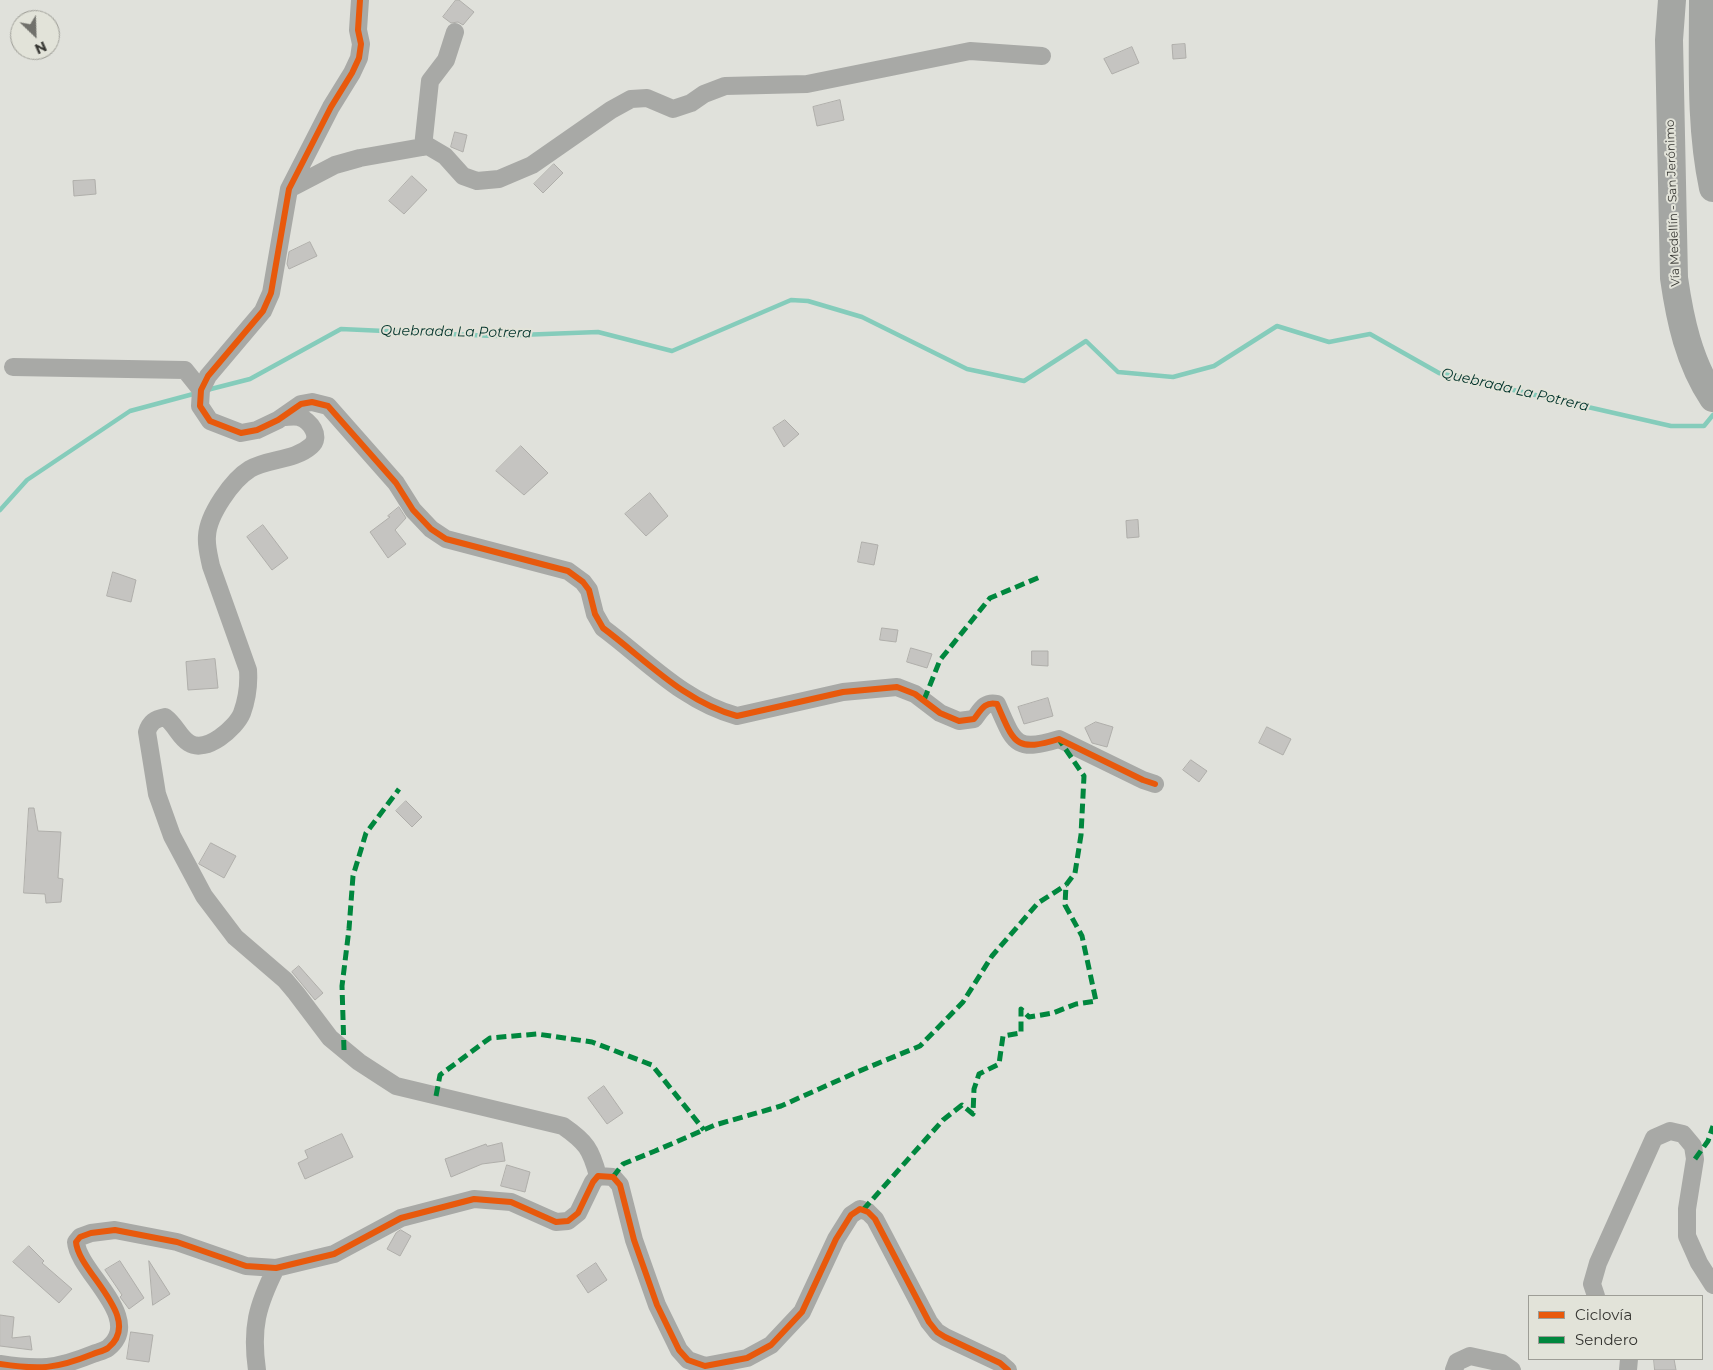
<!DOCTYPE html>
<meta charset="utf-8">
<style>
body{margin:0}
#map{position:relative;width:1713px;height:1370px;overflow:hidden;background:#e0e1db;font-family:Montserrat,sans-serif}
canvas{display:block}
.legend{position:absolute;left:1528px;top:1295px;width:175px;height:65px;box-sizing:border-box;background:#e2e3d9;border:1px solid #9d9d96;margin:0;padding:6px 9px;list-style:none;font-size:15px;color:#353531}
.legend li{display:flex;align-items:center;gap:10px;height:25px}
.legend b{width:25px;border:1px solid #9d9d96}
.north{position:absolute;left:10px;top:10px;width:50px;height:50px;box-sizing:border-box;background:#e2e3d9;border:1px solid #9d9d96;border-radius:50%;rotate:156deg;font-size:14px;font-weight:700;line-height:20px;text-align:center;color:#353531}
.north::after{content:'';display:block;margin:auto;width:18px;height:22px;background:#71716c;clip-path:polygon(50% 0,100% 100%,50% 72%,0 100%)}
</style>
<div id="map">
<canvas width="1713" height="1370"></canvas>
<ul class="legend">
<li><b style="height:6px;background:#e8590c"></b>Ciclovía</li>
<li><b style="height:6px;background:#00873e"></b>Sendero</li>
</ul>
<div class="north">N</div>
</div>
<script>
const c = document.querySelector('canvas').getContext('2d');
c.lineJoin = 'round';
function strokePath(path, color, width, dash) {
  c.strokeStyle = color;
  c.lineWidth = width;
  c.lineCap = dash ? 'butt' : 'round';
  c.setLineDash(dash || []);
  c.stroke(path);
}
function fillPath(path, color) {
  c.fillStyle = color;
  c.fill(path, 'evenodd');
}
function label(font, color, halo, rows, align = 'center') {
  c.font = font + ' Montserrat,sans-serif';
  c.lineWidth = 4;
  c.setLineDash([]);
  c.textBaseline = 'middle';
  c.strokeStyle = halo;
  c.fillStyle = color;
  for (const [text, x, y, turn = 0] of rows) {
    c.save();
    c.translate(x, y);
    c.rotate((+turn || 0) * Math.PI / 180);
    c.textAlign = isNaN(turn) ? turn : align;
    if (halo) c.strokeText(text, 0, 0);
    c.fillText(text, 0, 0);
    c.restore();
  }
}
strokePath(new Path2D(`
 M 207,390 L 250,379 L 341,329 L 493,336 L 598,332 L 672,351 L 791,300 L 808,301 L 862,317 L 967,369 L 1024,381 L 1086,341 L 1118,372 L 1173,377 L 1214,366 L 1277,326 L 1329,342 L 1370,334 L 1439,373 L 1671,426 L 1704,426 L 1713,415
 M 0,510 L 27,480 L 130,411 L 197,393`), '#85ccbb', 4.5);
const building = new Path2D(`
 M 456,0 L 459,0 L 474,12 L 463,25 L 458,22 L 451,23 L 443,17 Z
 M 1185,44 L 1186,58 L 1173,59 L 1172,45 Z
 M 1132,47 L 1139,63 L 1112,74 L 1104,59 Z
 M 840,100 L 844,120 L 817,126 L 813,107 Z
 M 455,132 L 467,135 L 463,152 L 451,147 Z
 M 554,164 L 563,173 L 543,193 L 534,184 Z
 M 412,176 L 427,190 L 404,214 L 389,201 Z
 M 95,180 L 96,194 L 74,196 L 73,181 Z
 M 310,242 L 317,256 L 289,269 L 287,264 L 289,252 Z
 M 785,420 L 799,434 L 784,447 L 773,428 Z
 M 521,446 L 548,473 L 524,495 L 496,471 Z
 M 650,493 L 668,516 L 646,536 L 625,514 Z
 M 399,507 L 406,518 L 395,530 L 406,544 L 388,558 L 370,532 L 390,517 L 388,516 Z
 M 1138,520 L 1139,537 L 1127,538 L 1126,521 Z
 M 263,525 L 288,558 L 272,570 L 247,537 Z
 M 862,542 L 878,545 L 874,565 L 858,562 Z
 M 113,572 L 136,580 L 131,602 L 107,596 Z
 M 882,628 L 898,630 L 896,642 L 880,640 Z
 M 911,648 L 932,654 L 927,668 L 907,662 Z
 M 1032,651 L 1048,651 L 1048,666 L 1032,665 Z
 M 215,659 L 218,688 L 188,690 L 186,662 Z
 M 1048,698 L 1053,716 L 1024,724 L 1018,707 Z
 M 1096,722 L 1113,727 L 1107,747 L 1092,743 L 1085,728 Z
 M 1267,727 L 1291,739 L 1283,755 L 1259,743 Z
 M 1191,760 L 1207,771 L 1199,782 L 1183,770 Z
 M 406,801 L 422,817 L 412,827 L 396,811 Z
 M 29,808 L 34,808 L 38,831 L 61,832 L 58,878 L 63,879 L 61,902 L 46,903 L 45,894 L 24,893 Z
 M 211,843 L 236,856 L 224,878 L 199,864 Z
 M 299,966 L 323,993 L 315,1000 L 292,972 Z
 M 604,1086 L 623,1113 L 607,1124 L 588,1098 Z
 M 342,1134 L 353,1157 L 305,1179 L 298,1163 L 308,1158 L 305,1151 Z
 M 502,1143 L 505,1161 L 482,1164 L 451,1177 L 445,1159 L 486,1144 L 487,1146 Z
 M 507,1165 L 530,1172 L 525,1192 L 501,1186 Z
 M 401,1230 L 411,1236 L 400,1256 L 387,1249 L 396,1233 Z
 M 29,1246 L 44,1261 L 42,1263 L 72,1289 L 59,1303 L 13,1262 Z
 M 120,1261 L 144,1298 L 129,1309 L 120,1297 L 122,1295 L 105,1270 Z
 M 149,1261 L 170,1294 L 153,1305 Z
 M 596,1263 L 607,1280 L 588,1293 L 577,1276 Z
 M 0,1315 L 14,1317 L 12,1338 L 30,1336 L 32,1350 L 0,1346 Z
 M 131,1332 L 153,1335 L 149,1362 L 127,1359 Z
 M 1654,1359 L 1674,1359 L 1676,1370 L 1655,1370 Z`);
fillPath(building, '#c5c4c1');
strokePath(building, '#afaeaa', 1);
strokePath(new Path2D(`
 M 360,0 L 358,30 L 361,44 L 359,58 L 352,73 L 331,107 L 289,189 L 271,293 L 263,311 L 208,376 L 201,390 L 200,406 L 210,421 L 241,433 L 257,430 L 278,420 L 301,404 L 312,402 L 328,406 L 396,483 L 413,510 L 431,529 L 446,539 L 568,571 L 583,582 L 589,590 L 595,614 L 603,628 C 646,660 684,702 737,716 L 843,692 L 897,687 L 915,694 L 940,713 L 959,721 L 974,719 C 981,710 985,701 997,704 C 1014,742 1014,753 1059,739 L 1143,780 L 1155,784
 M 423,147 L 430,81 L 446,60 L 455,32
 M 289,189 L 335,165 L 360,158 L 428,146 L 445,156 L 463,176 L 477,181 L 499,179 L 532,165 L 611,110 L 631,99 L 647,98 L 673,109 L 691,103 L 704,94 L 725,86 L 807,84 L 970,51 L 1042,56
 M 13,367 L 185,370 L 201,390
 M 284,417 C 288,417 294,416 299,417 C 310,420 322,437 311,446 C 294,461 269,458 250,469 C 232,480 208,515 207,536 C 206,546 209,556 211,566 L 248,670 C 249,684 247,699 242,713 C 236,728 206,754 189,743 C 179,737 176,725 165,717 C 155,719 150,722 147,732 L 157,794 L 172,836 L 204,896 L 235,937 L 285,980 L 296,993 L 330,1038 L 359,1062 L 396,1086 L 563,1126 C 586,1142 591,1149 598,1176
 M 1596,1296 L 1592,1284 L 1598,1263 L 1654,1138 L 1670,1131 L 1683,1134 L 1693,1146 L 1695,1159 L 1687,1209 L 1687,1236 L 1699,1263 L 1713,1285
 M 0,1364 C 39,1370 56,1369 93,1354 C 98,1352 104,1351 108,1348 C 145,1318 78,1272 76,1242 L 80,1237 L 91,1233 L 115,1230 L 177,1242 L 246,1266 L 276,1268 L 334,1254 L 401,1218 L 474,1199 L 511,1202 L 556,1222 L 568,1221 L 578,1213 L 593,1182 L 598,1176 L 613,1177 L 620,1185 L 634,1240 L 657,1305 L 679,1350 L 688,1360 L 705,1366 L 747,1358 L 771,1345 L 802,1312 L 836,1239 L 851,1215 L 860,1209 L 868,1212 L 875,1219 L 929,1322 L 937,1332 L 945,1337 L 1000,1363 L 1008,1370
 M 257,1370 C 251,1328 257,1306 276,1268
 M 1454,1370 L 1457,1362 L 1470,1356 L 1502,1363 L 1512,1370
 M 1628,1370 L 1629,1359`), '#a8a9a6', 18);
strokePath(new Path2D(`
 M 1672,0 L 1669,40 L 1674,278 C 1680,320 1689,362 1713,398
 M 1703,0 C 1703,63 1700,126 1713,188`), '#a4a6a3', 28);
strokePath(new Path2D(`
 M 924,700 L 940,660 L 990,598 L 1040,577
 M 344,1050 L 342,986 L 349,929 L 353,876 L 366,833 L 399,789
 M 436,1096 L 440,1075 L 490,1038 L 537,1034 L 592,1042 L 652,1065 L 704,1130
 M 1695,1159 L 1708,1141 L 1713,1126
 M 613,1177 L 623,1164 L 655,1151 L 715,1125 L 781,1106 L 857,1072 L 920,1046 L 963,1002 L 992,956 L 1038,903 L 1066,885
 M 863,1210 L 943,1120 L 962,1105 L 973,1114 L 974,1089 L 979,1074 L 999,1064 L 1003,1036 L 1021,1033 L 1021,1009 L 1029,1017 L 1053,1013 L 1076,1004 L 1096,1001 L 1082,936 L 1065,905 L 1066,885 L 1075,873 L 1081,835 L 1084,776 L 1060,741`), '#00873e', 5, [10, 5]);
strokePath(new Path2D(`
 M 360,0 L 358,30 L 361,44 L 359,58 L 352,73 L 331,107 L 289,189 L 271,293 L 263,311 L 208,376 L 201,390 L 200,406 L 210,421 L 241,433 L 257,430 L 278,420 L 301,404 L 312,402 L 328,406 L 396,483 L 413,510 L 431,529 L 446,539 L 568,571 L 583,582 L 589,590 L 595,614 L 603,628 C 646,660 684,702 737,716 L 843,692 L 897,687 L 915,694 L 940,713 L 959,721 L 974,719 C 981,710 985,701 997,704 C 1014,742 1014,753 1059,739 L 1143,780 L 1155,784
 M 0,1364 C 39,1370 56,1369 93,1354 C 98,1352 104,1351 108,1348 C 145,1318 78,1272 76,1242 L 80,1237 L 91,1233 L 115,1230 L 177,1242 L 246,1266 L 276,1268 L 334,1254 L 401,1218 L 474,1199 L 511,1202 L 556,1222 L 568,1221 L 578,1213 L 593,1182 L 598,1176 L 613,1177 L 620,1185 L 634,1240 L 657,1305 L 679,1350 L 688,1360 L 705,1366 L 747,1358 L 771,1345 L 802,1312 L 836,1239 L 851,1215 L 860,1209 L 868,1212 L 875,1219 L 929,1322 L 937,1332 L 945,1337 L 1000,1363 L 1008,1370`), '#e8590c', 6);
label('12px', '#353531', '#e2e3d9', [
 ["Vía Medellín - San Jerónimo",1673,203,-92]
]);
label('italic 14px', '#01322a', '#e2e3d9', [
 ["Quebrada La Potrera",456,332,1],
 ["Quebrada La Potrera",1515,390,13]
]);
</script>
